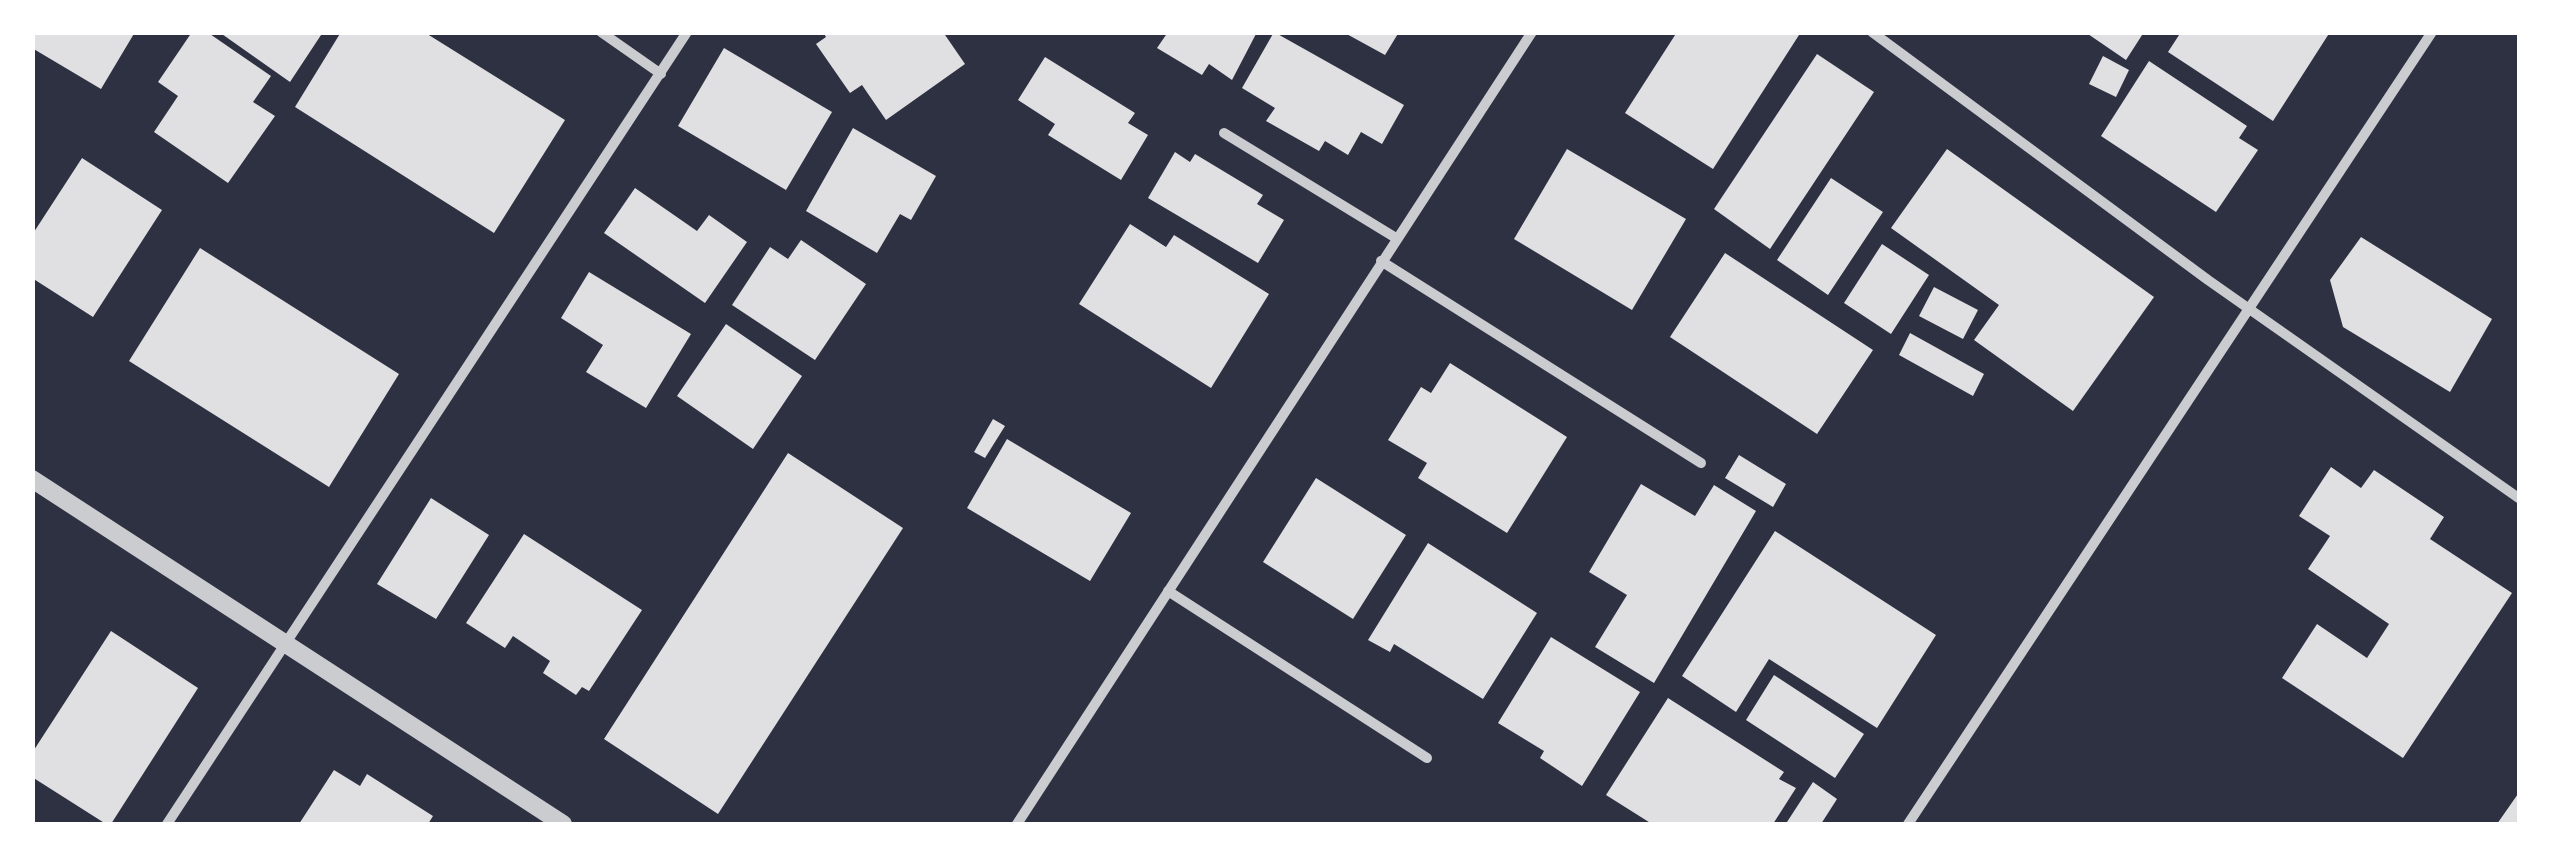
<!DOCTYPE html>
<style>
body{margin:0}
#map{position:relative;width:2552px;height:857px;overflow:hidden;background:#2d3142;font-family:Montserrat,sans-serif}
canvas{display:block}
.frame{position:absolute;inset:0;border:35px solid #fff;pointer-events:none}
</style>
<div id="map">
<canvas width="2552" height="857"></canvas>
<div class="frame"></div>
</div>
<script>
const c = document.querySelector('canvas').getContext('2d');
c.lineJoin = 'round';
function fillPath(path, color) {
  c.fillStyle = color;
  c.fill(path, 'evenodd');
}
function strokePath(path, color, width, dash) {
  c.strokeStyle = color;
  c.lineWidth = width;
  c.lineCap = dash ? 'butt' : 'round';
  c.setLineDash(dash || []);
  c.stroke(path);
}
fillPath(new Path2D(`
 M 32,32 L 135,32 L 101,89 L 32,48 Z
 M 192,32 L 207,32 L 271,76 L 253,102 L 275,116 L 228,183 L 154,132 L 178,96 L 158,82 Z
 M 219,32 L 323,32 L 290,82 Z
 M 341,32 L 424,32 L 565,120 L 494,233 L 295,107 Z
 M 823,32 L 943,32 L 965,64 L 886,120 L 862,85 L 850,93 L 816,44 L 826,37 Z
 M 1168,32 L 1257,32 L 1232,80 L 1209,64 L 1202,75 L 1157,48 Z
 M 1274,32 L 1404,105 L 1382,144 L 1361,132 L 1348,155 L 1325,141 L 1319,151 L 1266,121 L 1275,108 L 1242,88 Z
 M 1343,32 L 1399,32 L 1385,55 Z
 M 1677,32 L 1794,32 L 1799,35 L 1713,169 L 1625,113 Z
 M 2085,32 L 2144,32 L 2126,60 Z
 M 2181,32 L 2330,32 L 2273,121 L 2168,52 Z
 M 724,48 L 832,112 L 786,190 L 678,126 Z
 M 1817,54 L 1874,92 L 1770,249 L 1714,209 Z
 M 2103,56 L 2129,70 L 2116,97 L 2089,84 Z
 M 1045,57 L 1135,113 L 1128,123 L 1148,135 L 1121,180 L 1048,135 L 1055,124 L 1018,100 Z
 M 2149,61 L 2247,126 L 2239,138 L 2258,150 L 2216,212 L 2101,136 Z
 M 853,128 L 936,176 L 911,220 L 900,214 L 877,253 L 806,211 Z
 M 1567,149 L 1686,219 L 1632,310 L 1514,239 Z
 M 1947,149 L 2154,297 L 2073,411 L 1974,340 L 1999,305 L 1891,228 Z
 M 1175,152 L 1190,162 L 1195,154 L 1263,195 L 1257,204 L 1284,220 L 1258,263 L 1148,198 Z
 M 82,158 L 162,210 L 93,317 L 32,278 L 32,235 Z
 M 1831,178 L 1883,212 L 1828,295 L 1777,260 Z
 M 635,188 L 697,231 L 709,215 L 747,242 L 705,303 L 604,233 Z
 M 1130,224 L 1166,247 L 1174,235 L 1269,294 L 1211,388 L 1079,304 Z
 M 2361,237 L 2492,319 L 2450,392 L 2343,327 L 2330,280 Z
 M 801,240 L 866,284 L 815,360 L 732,305 L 770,247 L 788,259 Z
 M 1882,244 L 1929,275 L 1891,334 L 1844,303 Z
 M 200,248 L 399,374 L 329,487 L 129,361 Z
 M 1725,253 L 1873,350 L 1817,434 L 1670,337 Z
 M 589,272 L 691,334 L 646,408 L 586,372 L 603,345 L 561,318 Z
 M 1934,287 L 1978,310 L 1963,339 L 1919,316 Z
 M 726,324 L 802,376 L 753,449 L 677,396 Z
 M 1910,333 L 1984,374 L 1973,396 L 1899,355 Z
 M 1450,363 L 1567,437 L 1507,533 L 1418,478 L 1427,463 L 1388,440 L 1421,387 L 1431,393 Z
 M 993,419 L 1005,426 L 985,458 L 974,452 Z
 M 1007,439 L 1131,513 L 1090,581 L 967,508 Z
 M 788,453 L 903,528 L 718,814 L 604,739 Z
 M 1739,455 L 1786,484 L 1773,507 L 1725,478 Z
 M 2331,467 L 2361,488 L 2374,470 L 2444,517 L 2430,539 L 2512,593 L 2403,758 L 2282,678 L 2317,624 L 2367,658 L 2389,624 L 2308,569 L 2330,536 L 2299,516 Z
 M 1316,478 L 1406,535 L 1353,619 L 1263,562 Z
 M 1641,484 L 1695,516 L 1714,485 L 1756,511 L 1654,683 L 1595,647 L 1627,595 L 1589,572 Z
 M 431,498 L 489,535 L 436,619 L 377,584 Z
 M 1775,531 L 1936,635 L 1877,728 L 1769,659 L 1736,712 L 1682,676 Z
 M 524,534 L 642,610 L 589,691 L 582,687 L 576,695 L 543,673 L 550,661 L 513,636 L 505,648 L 466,623 Z
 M 1428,543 L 1537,613 L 1483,699 L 1394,644 L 1390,652 L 1368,640 Z
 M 111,631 L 198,688 L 111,824 L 106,824 L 32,777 L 32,753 Z
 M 1551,637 L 1640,692 L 1582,786 L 1540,758 L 1544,751 L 1498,723 Z
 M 1774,675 L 1864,734 L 1835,778 L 1746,720 Z
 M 1668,698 L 1784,772 L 1779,779 L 1796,788 L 1773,824 L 1652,824 L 1606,795 Z
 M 334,770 L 360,786 L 367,774 L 433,816 L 428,824 L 299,824 Z
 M 1813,782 L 1837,799 L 1821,824 L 1791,824 L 1787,822 Z
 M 2520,791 L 2520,824 L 2497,824 Z`), '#e0e0e3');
strokePath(new Path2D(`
 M 601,32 L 661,74
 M 1872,32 L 2208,280 L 2520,499
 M 1224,133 L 1396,238
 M 1381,261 L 1701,463
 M 1168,591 L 1427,758
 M 167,824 L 687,32
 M 1017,824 L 1532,32
 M 1908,824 L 2432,32`), '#caccd0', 10);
strokePath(new Path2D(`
 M 32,479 L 563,824`), '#caccd0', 18);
</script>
